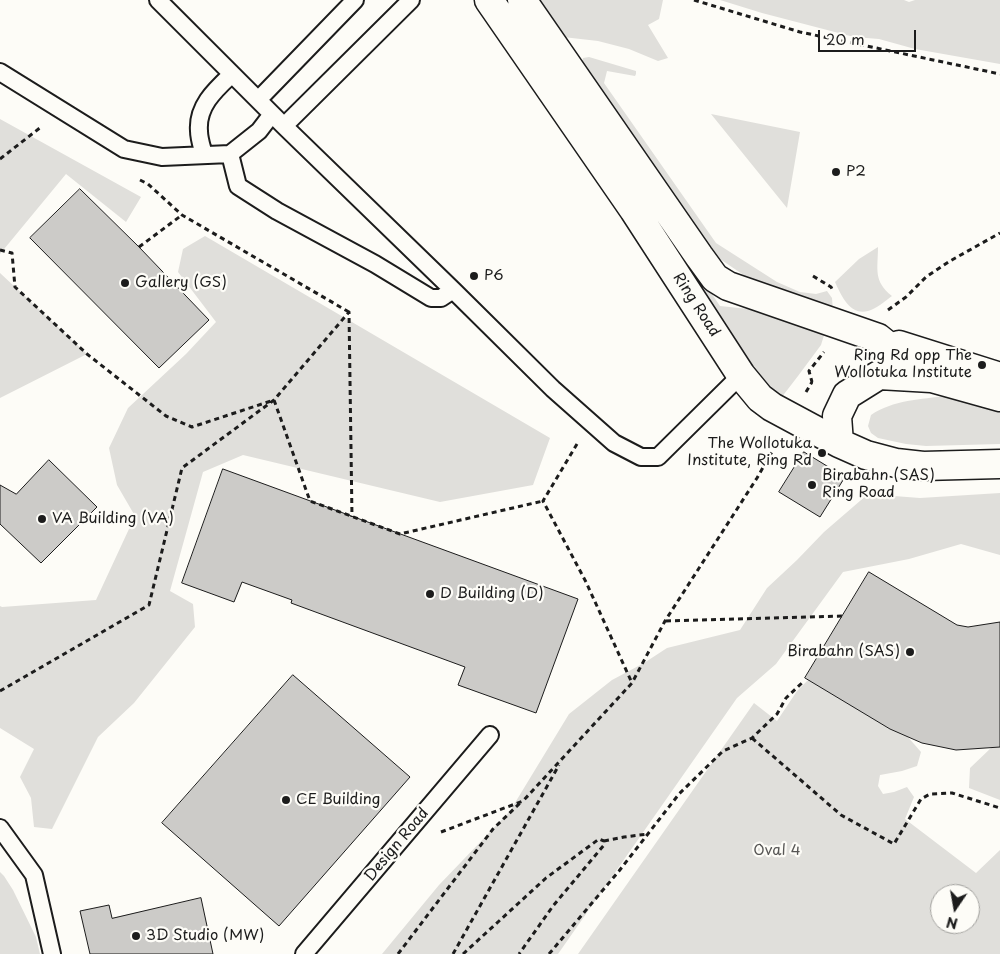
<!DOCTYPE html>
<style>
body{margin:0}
#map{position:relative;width:1000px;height:954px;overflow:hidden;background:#fdfcf7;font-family:"Playpen Sans",sans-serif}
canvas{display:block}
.north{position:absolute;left:930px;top:884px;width:50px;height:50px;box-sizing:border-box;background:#fdfcf7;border:1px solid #a3a29f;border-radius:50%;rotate:192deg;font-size:14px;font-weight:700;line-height:20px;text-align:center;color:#1c1c1c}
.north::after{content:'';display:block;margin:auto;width:18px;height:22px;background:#1c1c1c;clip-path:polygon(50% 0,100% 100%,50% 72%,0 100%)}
.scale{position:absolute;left:818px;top:30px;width:98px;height:22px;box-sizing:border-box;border:2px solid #1c1c1c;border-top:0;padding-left:6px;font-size:15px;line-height:18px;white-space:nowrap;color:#1c1c1c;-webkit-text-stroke:4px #fdfcf7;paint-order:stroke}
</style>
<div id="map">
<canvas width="1000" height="954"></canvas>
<div class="north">N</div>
<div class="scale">20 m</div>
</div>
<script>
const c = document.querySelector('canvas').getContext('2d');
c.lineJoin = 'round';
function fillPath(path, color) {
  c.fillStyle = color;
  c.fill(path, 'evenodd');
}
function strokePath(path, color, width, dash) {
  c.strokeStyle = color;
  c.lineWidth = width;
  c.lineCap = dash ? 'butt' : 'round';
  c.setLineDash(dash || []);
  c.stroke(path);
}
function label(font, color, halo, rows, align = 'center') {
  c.font = font + ' "Playpen Sans",sans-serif';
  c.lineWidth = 4.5;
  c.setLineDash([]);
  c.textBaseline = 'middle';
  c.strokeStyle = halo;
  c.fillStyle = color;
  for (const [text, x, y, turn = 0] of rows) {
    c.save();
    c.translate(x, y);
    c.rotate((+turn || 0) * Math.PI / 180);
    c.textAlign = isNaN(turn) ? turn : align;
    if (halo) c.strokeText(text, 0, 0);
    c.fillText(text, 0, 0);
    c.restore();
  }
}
fillPath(new Path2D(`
 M 538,0 L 663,0 L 659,19 L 648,25 L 668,58 L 658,61 L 629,49 L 598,41 L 563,37 Z
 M 720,0 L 904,0 L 909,2 L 915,0 L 1000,0 L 1000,64 L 915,49 L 879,39 L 854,37 L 762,13 Z
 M 589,57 L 636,71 L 636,74 L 635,76 L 607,71 L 604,83 L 716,243 L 777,282 L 800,292 L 816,294 L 827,291 L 832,298 L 833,311 L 763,288 L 714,255 L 582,65 L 583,58 Z
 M 711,114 L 800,132 L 787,208 Z
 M 0,119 L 141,197 L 126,222 L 66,174 L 0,254 Z
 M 615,150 L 720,306 L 758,310 L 825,332 L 821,345 L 798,376 L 778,402 L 771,398 L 640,209 Z
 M 205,236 L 550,438 L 533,485 L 440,502 L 243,455 L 203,472 L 170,591 L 193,604 L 195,627 L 134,703 L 98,737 L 52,829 L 34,827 L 31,798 L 20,777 L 34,749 L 0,728 L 0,606 L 2,607 L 96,600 L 135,516 L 117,485 L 109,448 L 128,408 L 186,354 L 216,322 L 178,272 L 183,249 Z
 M 878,247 C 878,269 873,281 892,296 C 885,301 876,309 868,311 C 850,316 841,295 835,282 L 859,259 Z
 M 0,273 L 87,354 L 0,398 Z
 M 947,396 L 1000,405 L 1000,444 L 926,446 L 906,444 L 878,438 L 871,433 L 868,426 L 871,415 C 893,400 921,399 947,396 Z
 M 1000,493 L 1000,555 L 961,544 L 909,559 L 843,572 L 776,664 L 737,698 L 558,954 L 382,954 L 439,885 L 510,811 L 569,714 L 612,680 L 644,663 L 667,648 L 740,630 L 767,588 L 797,560 L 824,532 L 868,494 L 920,498 Z
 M 808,680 L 890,729 L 907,736 L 921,752 L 917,766 L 902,771 L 880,775 L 878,786 L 883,794 L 894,792 L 907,787 L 914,797 L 905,819 L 976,873 L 1000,850 L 1000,954 L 578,954 L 754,703 L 777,721 L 797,691 ZM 940,894 L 970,894 L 970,924 L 940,924 Z
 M 1000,746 L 1000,800 L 969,788 L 970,768 L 992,747 Z
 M 0,872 L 4,876 L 13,890 L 36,937 L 40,954 L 0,954 Z`), '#e0dfdb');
const building = new Path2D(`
 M 80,189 L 139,247 L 209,320 L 159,368 L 30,238 Z
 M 804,452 L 845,477 L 820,517 L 779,492 Z
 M 49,460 L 97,507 L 41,563 L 0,524 L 0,485 L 16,494 Z
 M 223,469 L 578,599 L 536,713 L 458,685 L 465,667 L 291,603 L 292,600 L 242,582 L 234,602 L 182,583 Z
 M 869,572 L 957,625 L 968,627 L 1000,622 L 1000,747 L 956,750 L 922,743 L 890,729 L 805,678 Z
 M 293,675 L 410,777 L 279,926 L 162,823 Z
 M 201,898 L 213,954 L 90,954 L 80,911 L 109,905 L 112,918 Z`);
fillPath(building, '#cccbc8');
strokePath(building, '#1c1c1c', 1);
const service = new Path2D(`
 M 158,0 L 284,126 L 453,290 L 553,389 L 614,443 L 641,457 L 658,457 L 741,375
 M 0,72 L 124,149 L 162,157 L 230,154 L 259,131 L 272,114
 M 258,100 L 355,0
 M 284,126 L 411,0
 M 230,154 L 238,186 L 277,211 L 375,264 L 431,298 L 441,298 L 453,290
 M 204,155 C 202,147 199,139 199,131 C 197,106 215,90 232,74
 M 0,828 L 34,875 L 52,954
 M 304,954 L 490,735`);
const minor = new Path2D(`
 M 489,0 L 634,210 L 741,375 L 760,398 L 772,407 L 839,443 L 866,455 L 896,463 L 923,466 L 1000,464
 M 522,0 L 699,256 L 715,278 L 728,286 L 878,338 L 904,359 L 932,378 L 1000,397
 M 899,345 L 1000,377
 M 839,443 L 837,416 L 847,395 L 879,375 L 931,378`);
strokePath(service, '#1c1c1c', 20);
strokePath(minor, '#1c1c1c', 31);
strokePath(new Path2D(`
 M 694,0 L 800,32 L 1000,74
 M 0,159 L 41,127
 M 140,180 L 148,184 L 182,215 L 349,312
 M 139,247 L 182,215
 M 0,250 L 12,253 L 15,287 L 87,354 L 166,416 L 192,427 L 274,400 L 310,501 L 400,534 L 543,501
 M 813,276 L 831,287 L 832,289
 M 888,310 L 906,297 L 926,277 L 950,261 L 1000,233
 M 813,382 L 812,382 L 809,371 L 824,352
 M 806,392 L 812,382
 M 577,444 L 543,501 L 586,582 L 632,683
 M 666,621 L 843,616
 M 0,691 L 149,605 L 182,468 L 274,400 L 349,312 L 352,517
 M 752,738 L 841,815 L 894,844 L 921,799 L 930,794 L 952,793 L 1000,808
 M 441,832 L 523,801 L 632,683 L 665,621 L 757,478 L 777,443
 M 604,841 L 624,837 L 648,834
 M 398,954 L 493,829 L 520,803
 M 453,954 L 559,765
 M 463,954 L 546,878 L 599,839 L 604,841 L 604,845 L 553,906 L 519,954
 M 549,954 L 619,871 L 679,794 L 723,751 L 752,738 L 777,714 L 786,698 L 803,682`), '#1c1c1c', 3, [5, 4]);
strokePath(service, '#fdfcf7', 16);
strokePath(minor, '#fdfcf7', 28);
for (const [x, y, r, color] of [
 [836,172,5,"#1c1c1c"],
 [474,276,5,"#1c1c1c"],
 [125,283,5,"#1c1c1c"],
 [982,365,5,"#1c1c1c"],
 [822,453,5,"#1c1c1c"],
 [812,485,5,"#1c1c1c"],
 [42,519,5,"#1c1c1c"],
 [430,594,5,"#1c1c1c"],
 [910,652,5,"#1c1c1c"],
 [286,800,5,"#1c1c1c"],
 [136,936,5,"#1c1c1c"]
]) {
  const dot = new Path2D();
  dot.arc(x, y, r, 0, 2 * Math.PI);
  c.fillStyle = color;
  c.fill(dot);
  strokePath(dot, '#fdfcf7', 2);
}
label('15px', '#1c1c1c', '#fdfcf7', [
 ["P2",846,172],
 ["P6",484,276],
 ["Gallery (GS)",135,283],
 ["Ring Rd opp The",972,356,"right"],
 ["Wollotuka Institute",972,373,"right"],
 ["The Wollotuka",812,444,"right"],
 ["Institute, Ring Rd",812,461,"right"],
 ["Birabahn (SAS)",822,476],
 ["Ring Road",822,493],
 ["VA Building (VA)",52,519],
 ["D Building (D)",440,594],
 ["Birabahn (SAS)",900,652,"right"],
 ["CE Building",296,800],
 ["3D Studio (MW)",146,936]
], 'left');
label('15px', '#1c1c1c', '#fdfcf7', [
 ["Ring Road",696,305,57],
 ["Design Road",397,845,-50]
]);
label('15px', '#575655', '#fdfcf7', [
 ["Oval 4",777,851]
]);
</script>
